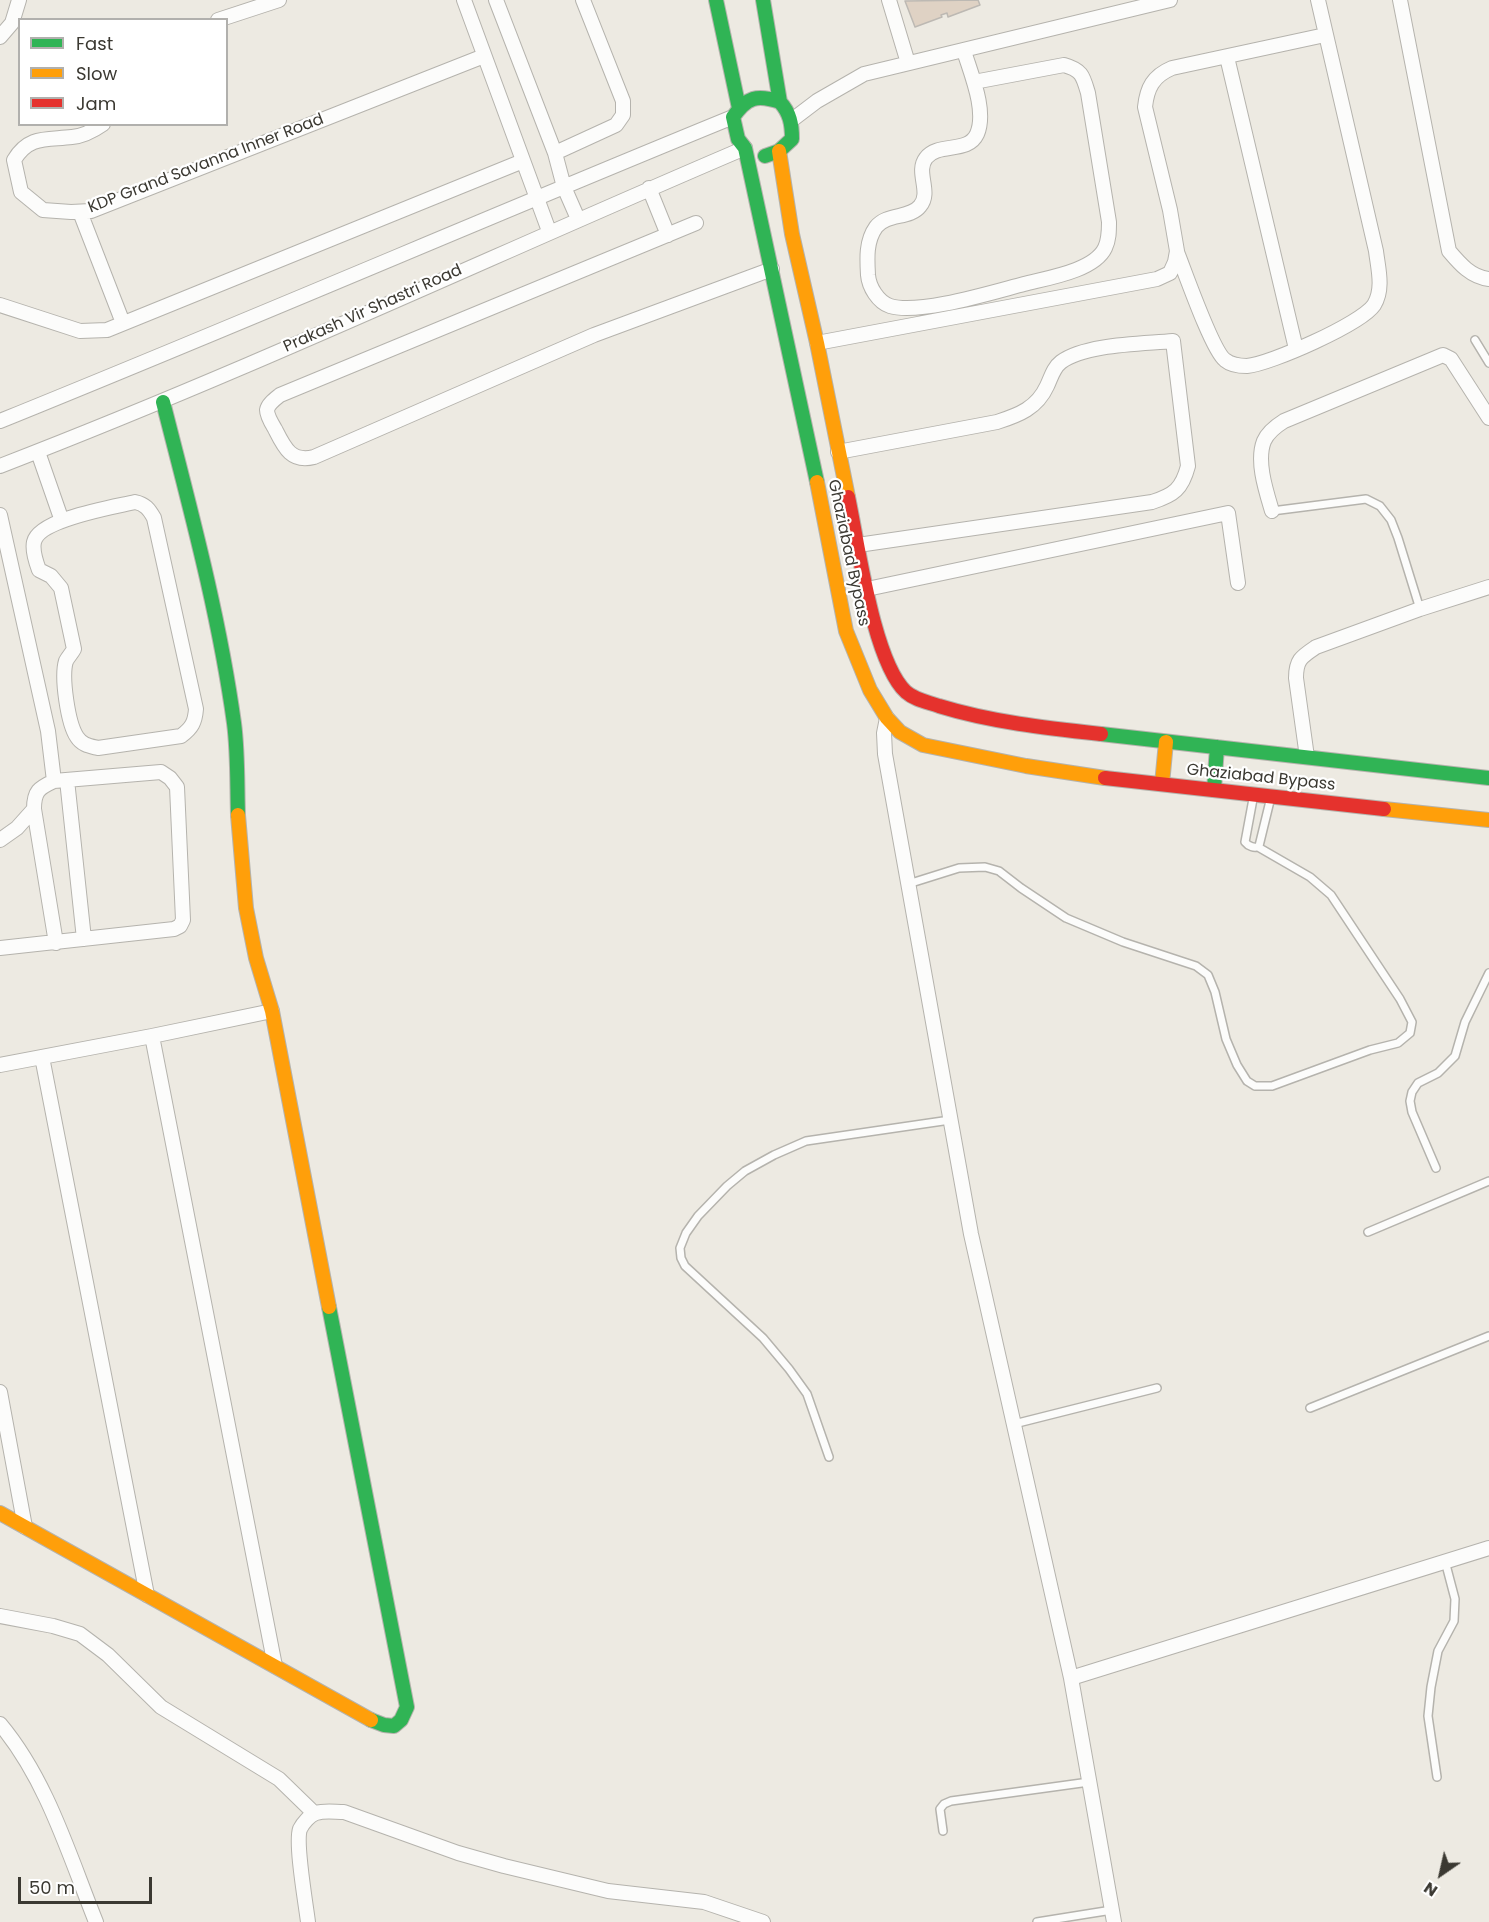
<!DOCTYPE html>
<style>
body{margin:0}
#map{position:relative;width:1489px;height:1922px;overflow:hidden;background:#edeae2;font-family:Poppins,sans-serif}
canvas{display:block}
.legend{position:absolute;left:18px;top:18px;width:210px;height:108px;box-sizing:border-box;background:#fff;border:2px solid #b1b0ad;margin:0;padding:8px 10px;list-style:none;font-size:18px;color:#3b3932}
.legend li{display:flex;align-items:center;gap:12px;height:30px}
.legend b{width:30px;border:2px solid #b1b0ad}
.north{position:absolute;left:1411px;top:1844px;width:60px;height:60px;-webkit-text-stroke:4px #fff;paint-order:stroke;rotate:214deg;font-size:16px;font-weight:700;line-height:24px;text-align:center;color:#3b3932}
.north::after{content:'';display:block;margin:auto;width:21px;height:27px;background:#3b3932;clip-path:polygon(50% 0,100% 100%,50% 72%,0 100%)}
.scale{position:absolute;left:18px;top:1877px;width:134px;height:27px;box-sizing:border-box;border:3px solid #3b3932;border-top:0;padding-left:8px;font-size:18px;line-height:21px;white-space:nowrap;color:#3b3932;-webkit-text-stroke:4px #fff;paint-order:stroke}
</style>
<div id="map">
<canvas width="1489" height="1922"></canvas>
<ul class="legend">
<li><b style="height:8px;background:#30b455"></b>Fast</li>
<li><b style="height:8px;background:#ff9f0a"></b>Slow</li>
<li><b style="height:8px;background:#e5322d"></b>Jam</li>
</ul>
<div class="north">N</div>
<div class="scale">50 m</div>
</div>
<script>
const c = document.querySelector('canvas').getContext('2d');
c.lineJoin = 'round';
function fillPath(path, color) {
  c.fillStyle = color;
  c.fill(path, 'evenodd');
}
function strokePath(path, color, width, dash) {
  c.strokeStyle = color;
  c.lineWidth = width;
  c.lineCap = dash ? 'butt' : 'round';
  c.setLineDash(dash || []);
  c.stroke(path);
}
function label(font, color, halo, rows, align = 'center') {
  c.font = font + ' Poppins,sans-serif';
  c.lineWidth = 4.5;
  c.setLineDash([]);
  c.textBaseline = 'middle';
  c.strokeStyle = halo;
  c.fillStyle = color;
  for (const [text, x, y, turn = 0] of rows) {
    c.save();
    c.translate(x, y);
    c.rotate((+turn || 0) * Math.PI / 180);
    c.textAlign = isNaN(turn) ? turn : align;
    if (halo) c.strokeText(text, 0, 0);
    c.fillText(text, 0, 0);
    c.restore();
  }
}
const building = new Path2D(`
 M 978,0 L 980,5 L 948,17 L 947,13 L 941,15 L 942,17 L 915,27 L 905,1 Z`);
fillPath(building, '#dfd2c4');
strokePath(building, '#bdb9b3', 1.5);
const lane = new Path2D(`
 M 1475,340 L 1489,363
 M 1272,511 L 1366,499 L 1380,506 L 1391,520 L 1398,538 L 1420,609
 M 1253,799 L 1245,842 C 1248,846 1255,849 1259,846 L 1270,801
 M 908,884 L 959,868 L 985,867 L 999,871 L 1021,888 L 1066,918 L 1123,942 L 1196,966 L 1208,975 L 1215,992 L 1226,1039 L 1237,1065 L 1247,1081 L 1255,1086 L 1272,1086 L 1370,1050 L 1398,1043 L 1410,1033 L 1412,1022 L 1400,999 L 1331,895 L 1310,877 L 1258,847
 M 1436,1168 L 1412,1112 L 1410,1101 L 1412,1092 L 1418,1083 L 1438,1073 L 1455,1056 L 1465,1022 L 1489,973
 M 1368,1232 L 1489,1181
 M 1310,1408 L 1489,1336
 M 1014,1424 L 1157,1388
 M 829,1457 L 807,1394 L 789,1369 L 763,1338 L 685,1266 L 681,1258 L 680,1248 L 686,1233 L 698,1216 L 727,1186 L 745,1171 L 774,1155 L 806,1141 L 950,1120
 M 1437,1777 L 1428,1716 L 1431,1687 L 1438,1651 L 1454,1621 L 1455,1599 L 1445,1561
 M 943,1831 L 940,1809 L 944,1804 L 951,1801 L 1089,1782
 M 1037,1922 L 1112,1910`);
const street = new Path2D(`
 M 464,0 L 549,231
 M 496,0 L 555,153 L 564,187 L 578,219
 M 889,0 L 908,63
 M 1400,0 L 1449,251 C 1460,264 1471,277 1489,279
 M 218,20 L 279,0
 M 0,37 L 12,23 L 19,0
 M 964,51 C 971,74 987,111 977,134 C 968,154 938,142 926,158 C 915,172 932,192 920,206 C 910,219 887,213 876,227 C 866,241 867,258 868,275 C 869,287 878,302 890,306 C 919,315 993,292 1024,284 C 1047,278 1094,271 1105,248 C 1109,240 1109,231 1109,222 L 1088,93 C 1083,76 1082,70 1064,65 L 974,82
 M 1227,57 L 1296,349
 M 792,120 L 817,101 L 864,74 L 1170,0
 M 103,124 C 93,131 84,136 72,137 C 47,140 29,135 14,160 L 21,192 L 43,210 L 71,212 L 91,211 L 484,56
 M 555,153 L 616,125 L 623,115 L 623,101 L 583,0
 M 649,188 L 668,235
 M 80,212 L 123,323
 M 696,223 L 280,395 C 275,399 268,404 267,410 C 267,416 272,424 275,429 C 284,447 291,463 314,457 L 594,335 L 772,269
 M 1177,252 C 1185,272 1212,350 1225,360 C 1231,365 1240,366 1247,366 C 1270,364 1361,324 1374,305 C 1384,289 1378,268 1376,251 L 1318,0
 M 0,305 L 80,331 L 107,330 L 523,161
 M 817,343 L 1157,279 L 1170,273 L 1175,262 L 1177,251 L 1170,210 L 1145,107 C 1147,88 1153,76 1172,68 L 1325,35
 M 0,421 C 245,322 488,217 733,117
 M 38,452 L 62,521
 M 838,452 L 997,422 C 1019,415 1037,408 1047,386 C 1051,378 1053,368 1061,362 C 1085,344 1142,344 1173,341 L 1188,466 C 1182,489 1174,495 1152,502 L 858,545
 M 0,466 C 252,369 496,254 745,148
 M 135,502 C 145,504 149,509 154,518 L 196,709 C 195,722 192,728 181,736 L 98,748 C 90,746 82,745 77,737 C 68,724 61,677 66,661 C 68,657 72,653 74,649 L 61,588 L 51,576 L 39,570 C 36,562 32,551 34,542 C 39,519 114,507 135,502 Z
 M 1272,511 C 1266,491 1256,461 1264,441 C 1268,432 1276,426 1284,421 L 1443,355 L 1451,359 L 1489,418
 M 0,515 L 48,731 L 54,781
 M 867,589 L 1228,513 L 1238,583
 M 887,718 L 884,733 L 885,754 L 971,1234 L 1071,1678 L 1114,1922
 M 1307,757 L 1296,678 C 1296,660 1301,657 1316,647 L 1420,609 L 1489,587
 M 67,780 L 84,939
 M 34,809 L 56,943
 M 0,840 L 17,828 L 34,809 C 34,791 39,788 54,781 L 161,772 L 170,778 L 177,787 L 183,920 L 180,926 L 174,929 L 0,948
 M 152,1036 L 275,1666
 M 42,1057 L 147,1595
 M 0,1065 L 152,1036 L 272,1011
 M 0,1392 L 25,1527
 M 0,1616 L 53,1626 L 80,1634 L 108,1655 L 161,1707 L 279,1779 L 314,1813
 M 1071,1678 L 1489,1548
 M 0,1724 C 47,1780 69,1855 96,1922
 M 308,1922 C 306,1905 295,1843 300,1829 C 303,1823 310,1815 316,1813 C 325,1810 335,1812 344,1812 L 458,1853 L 504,1866 L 608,1891 L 704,1902 L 763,1922`);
const fast = new Path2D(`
 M 716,0 L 739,108
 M 763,0 L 780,102 C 790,113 792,124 792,139 L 779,151 L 765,156
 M 780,102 C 757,94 747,97 733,117 L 738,139 L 745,148 L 817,482
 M 163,402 C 190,508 219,614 234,723 C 238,753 237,784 238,815
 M 1101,734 L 1489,778
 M 1214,790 L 1217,747
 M 329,1307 L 407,1707 L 401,1720 L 394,1726 L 384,1725 L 371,1720`);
const slow = new Path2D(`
 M 779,151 L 792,234 L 817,343 L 848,497
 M 817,482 L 846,631 L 870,690 L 887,718 L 900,732 L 923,745 L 1026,766 L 1105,778
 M 1162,784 L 1166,742
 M 1384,809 L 1489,820
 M 238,815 L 246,908 L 256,958 L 272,1011 L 329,1307
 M 0,1513 L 371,1720`);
const jam = new Path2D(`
 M 848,497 C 858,543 873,661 906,692 C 915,700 928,702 939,706 C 991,722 1046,728 1101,734
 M 1105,778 L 1384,809`);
strokePath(lane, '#b5b3ad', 10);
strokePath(street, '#b5b3ad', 16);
strokePath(fast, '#b5b3ad', 16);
strokePath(slow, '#b5b3ad', 16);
strokePath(jam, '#b5b3ad', 16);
strokePath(lane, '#fcfcfb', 7);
strokePath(street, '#fcfcfb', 14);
strokePath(fast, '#30b455', 14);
strokePath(slow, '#ff9f0a', 14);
strokePath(jam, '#e5322d', 14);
label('16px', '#3b3932', '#fff', [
 ["KDP Grand Savanna Inner Road",206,164,-21],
 ["Prakash Vir Shastri Road",373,309,-24],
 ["Ghaziabad Bypass",848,553,78],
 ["Ghaziabad Bypass",1261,778,6]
]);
</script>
